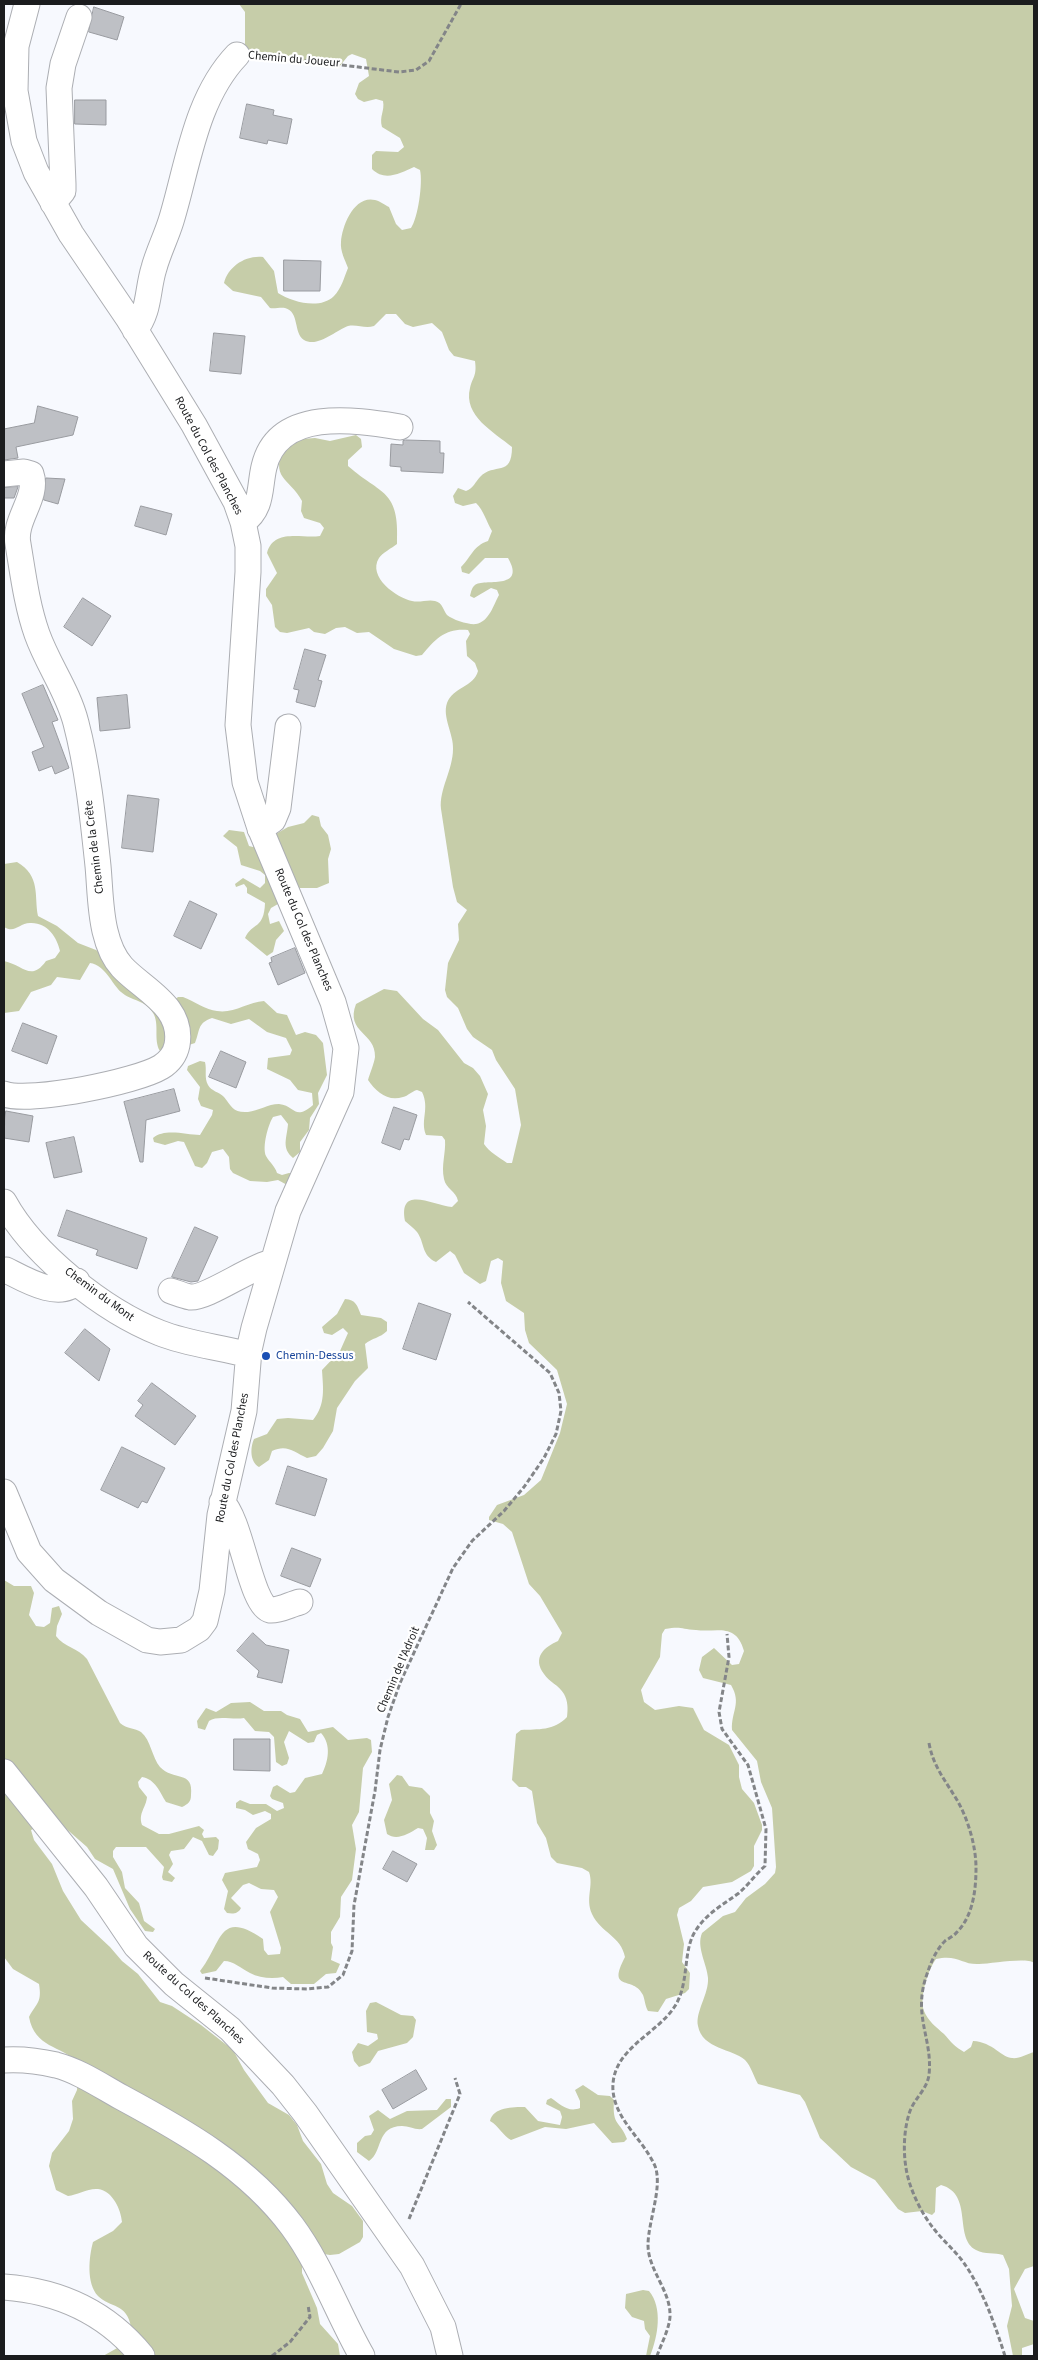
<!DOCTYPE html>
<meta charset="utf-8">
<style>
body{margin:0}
#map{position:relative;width:1038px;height:2360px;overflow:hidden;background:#f7f9fe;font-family:"Source Sans 3",sans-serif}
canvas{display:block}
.frame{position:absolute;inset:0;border:5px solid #1b1c1e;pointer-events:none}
</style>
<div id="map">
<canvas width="1038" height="2360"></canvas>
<div class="frame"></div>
</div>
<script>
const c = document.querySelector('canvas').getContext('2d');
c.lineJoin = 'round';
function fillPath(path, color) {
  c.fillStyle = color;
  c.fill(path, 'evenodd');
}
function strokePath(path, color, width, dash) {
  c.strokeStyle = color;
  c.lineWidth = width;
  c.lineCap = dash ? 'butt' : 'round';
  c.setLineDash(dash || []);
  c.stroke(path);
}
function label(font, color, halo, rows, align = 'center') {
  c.font = font + ' "Source Sans 3",sans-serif';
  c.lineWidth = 4.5;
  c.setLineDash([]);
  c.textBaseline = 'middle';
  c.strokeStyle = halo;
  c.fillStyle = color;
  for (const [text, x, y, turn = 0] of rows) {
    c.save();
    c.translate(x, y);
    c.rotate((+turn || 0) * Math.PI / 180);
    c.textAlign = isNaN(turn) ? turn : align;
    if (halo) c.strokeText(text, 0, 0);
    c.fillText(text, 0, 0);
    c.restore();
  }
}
fillPath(new Path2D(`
 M 239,4 L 1034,4 L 1034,1963 C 1026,1957 991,1964 979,1964 C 962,1965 958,1954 936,1959 C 928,1970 919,1997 924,2011 C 928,2021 936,2027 944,2034 C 951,2042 955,2047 964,2052 L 971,2047 L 973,2041 C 993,2042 1002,2058 1012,2058 C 1019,2059 1027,2054 1034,2052 L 1034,2266 L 1025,2269 L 1014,2289 L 1025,2318 L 1034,2321 L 1034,2344 L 1022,2348 L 1022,2356 L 1013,2356 L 1007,2326 L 1012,2306 L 1009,2269 L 1003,2255 C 995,2252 985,2255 976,2250 C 953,2238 974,2194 941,2185 L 936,2188 L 935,2212 L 932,2215 L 922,2211 L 905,2213 L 898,2209 L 875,2180 L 851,2167 L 820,2138 L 805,2102 L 800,2095 L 758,2084 C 754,2077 751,2066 745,2060 C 733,2049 702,2049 698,2026 C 695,2012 709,1994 708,1978 C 707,1964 696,1947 702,1933 L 723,1916 L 735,1912 L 746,1898 L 765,1884 L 775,1873 L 776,1867 L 772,1808 L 761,1782 L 757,1761 L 732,1730 C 731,1711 742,1704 731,1685 L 703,1678 L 699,1670 L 702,1657 L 714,1648 L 732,1665 L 739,1664 L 744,1651 C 736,1622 716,1633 696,1630 C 681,1629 681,1626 665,1629 L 662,1634 L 660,1657 L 641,1690 L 644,1702 L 655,1710 L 679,1706 L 693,1708 L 704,1730 L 729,1745 L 739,1765 L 739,1777 L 742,1789 L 754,1803 L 762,1825 L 762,1830 L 754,1846 L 754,1866 L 751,1871 L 732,1882 L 703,1887 L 691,1901 L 679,1908 L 677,1915 L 684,1944 L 682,1962 L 690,1973 L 689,1989 L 685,1993 L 666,1999 L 658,2012 L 648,2011 C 645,2006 645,2000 643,1995 C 634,1975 606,1993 625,1957 C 621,1936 601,1933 592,1914 C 585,1898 594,1886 589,1872 L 582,1868 L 557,1863 L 551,1857 L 546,1838 L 537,1823 L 532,1791 L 526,1787 L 519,1787 L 512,1780 L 516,1734 L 521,1730 C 538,1729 554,1731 567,1717 C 568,1709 568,1701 564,1694 C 559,1685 549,1682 544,1674 C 532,1658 544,1647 558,1641 L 562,1633 L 540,1596 L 529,1584 L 512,1532 L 503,1524 L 489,1520 L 489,1517 L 497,1505 L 524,1495 L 541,1480 L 560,1433 L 567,1404 L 557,1370 L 529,1343 L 525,1330 L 524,1313 L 506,1301 L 501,1283 L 503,1261 L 498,1258 L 491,1261 L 486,1281 L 480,1284 L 464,1273 L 455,1255 L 450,1251 L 436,1262 C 421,1255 425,1243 417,1232 C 414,1228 409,1225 405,1221 C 398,1184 434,1206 452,1207 L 458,1201 C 456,1191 446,1189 444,1179 C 441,1165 446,1153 445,1140 L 442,1136 L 426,1135 C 420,1120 430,1109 422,1092 L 417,1090 C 412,1091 408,1096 403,1097 C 388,1102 376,1092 368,1080 C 370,1073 374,1064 375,1057 C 376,1032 345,1033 356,1004 L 384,989 L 397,991 L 423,1019 L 438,1030 L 464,1063 L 473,1068 L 480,1076 L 488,1094 L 483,1110 L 486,1126 L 484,1144 C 489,1152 499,1157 507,1163 L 512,1163 L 521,1125 L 515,1089 L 496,1060 L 492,1050 L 473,1037 L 467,1029 L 458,1008 L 447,997 L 445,990 L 448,963 L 459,940 L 458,924 L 467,910 L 457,902 L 453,887 L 441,809 C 439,789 453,770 453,749 C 454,735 442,717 447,703 C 453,687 474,687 478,671 L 475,663 L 467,656 L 466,641 L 470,634 L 468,630 C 446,628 436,638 422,655 L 416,656 L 394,649 L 369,632 L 357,633 L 345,627 L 336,628 L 325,634 L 314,632 L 309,628 L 287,633 L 280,632 L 275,627 L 272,605 L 266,596 L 266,589 L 277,573 L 267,553 C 274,528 302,539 320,536 L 324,528 L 320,523 L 304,518 L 301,511 L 302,501 C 289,477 269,479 285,445 L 302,439 L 315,438 L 330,441 L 356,435 L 361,439 L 362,447 L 348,460 L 348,466 C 381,495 400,489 397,544 C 392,548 382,553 379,558 C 367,577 397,598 412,601 C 420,603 428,599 435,601 C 443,603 443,610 447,615 C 453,620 469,625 476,624 C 489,622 494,604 499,595 L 497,590 L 491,588 L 474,598 L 470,596 C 471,592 472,587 475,585 C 483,578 527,591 508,558 L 485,558 L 469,574 L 462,572 L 461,567 C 472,556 473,546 488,541 L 492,531 C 486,521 484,511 476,503 L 463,506 L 455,503 L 453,496 L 458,488 L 466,491 C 474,488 475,482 480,477 C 494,462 512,478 512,447 C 494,432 463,416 470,388 C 473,376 477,376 475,361 L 454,356 L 449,350 L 442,332 L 432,323 L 413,327 L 405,324 L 396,314 L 386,314 L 374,326 C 365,329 357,324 348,326 C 336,330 318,348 304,340 C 293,333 300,312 285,308 C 281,307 274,309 270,308 L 261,297 L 233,291 L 224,283 C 228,267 245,255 263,257 L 274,271 L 278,293 C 292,302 320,310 334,296 C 341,289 344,278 348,268 C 345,260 340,251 341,242 C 342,226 354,195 375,200 C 380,201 385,205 389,207 L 396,224 L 402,230 L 411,228 C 418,218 423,183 420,170 L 414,167 C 400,173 385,182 372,169 L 372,155 L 376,151 L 398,152 L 404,147 L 400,138 L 382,127 C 379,116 385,111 383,101 L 376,99 L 364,102 L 358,99 L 355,94 L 359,83 L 369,76 L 366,59 L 352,54 L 348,56 L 339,67 L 307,64 L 284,54 L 248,51 L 245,48 L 245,12 Z
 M 312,815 L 319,817 L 321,826 L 328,835 L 331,849 L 328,859 L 329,883 L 317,888 L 293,888 L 278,904 L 271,908 L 268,914 L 270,924 L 279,921 L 284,931 L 276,940 L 273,952 L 267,956 L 245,938 C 252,922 264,930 265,903 L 247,893 L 247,888 L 244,884 L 236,887 L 235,884 L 243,878 L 260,888 L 265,883 L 265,875 L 260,871 L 241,865 L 237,847 L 223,836 L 229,830 L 244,832 L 249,846 L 253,847 L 288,827 L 304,823 Z
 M 17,862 C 41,876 34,896 38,916 L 57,926 L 78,943 L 96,950 L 172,1002 L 178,997 L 183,997 C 194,1001 206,1010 217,1011 C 233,1014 248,1002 264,1001 L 277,1013 L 287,1015 L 296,1035 L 305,1032 L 316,1035 L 323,1043 L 327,1075 L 318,1093 L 319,1104 L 310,1118 L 309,1130 L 300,1142 L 300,1152 L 293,1158 C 281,1148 287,1138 288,1124 L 281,1115 L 273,1117 C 268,1125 262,1147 266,1156 C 270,1163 275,1166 277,1173 L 282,1175 L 289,1173 L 294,1174 L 289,1186 L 278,1180 L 267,1182 L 250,1181 L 233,1173 L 230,1169 L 229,1157 L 223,1149 L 212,1152 L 207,1163 L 202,1168 L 195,1166 L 184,1142 L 178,1141 L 165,1145 L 154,1142 L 153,1138 C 165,1128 186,1135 200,1135 L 212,1115 L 213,1110 L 201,1106 L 198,1099 L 200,1087 L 187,1070 L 188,1066 L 200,1061 L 205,1062 C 207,1070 204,1078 208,1085 C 211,1091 219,1092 224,1097 C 232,1107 233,1113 248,1112 C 258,1111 268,1104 279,1104 C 296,1106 294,1121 313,1105 L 312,1093 L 298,1090 L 290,1080 L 267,1069 L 268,1058 L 290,1055 L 292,1050 L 286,1038 L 267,1032 L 249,1019 L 231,1024 L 212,1018 C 197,1023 200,1031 195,1043 L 167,1052 L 160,1051 C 153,1040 160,1024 153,1013 C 146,1000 131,1001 121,992 C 112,984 105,965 90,963 L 80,980 L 57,977 L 51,985 L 31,992 L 19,1011 L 4,1013 L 4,961 C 23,965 31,982 46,961 L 55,958 L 60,951 C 57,937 47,922 30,923 C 19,923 15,934 4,927 L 4,864 Z
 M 345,1299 C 356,1300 357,1305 361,1315 L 381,1318 L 387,1322 L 387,1331 C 380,1338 372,1338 365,1344 L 368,1368 L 355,1381 L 337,1408 L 333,1431 L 323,1448 L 316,1456 L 307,1458 C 294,1452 287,1444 272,1451 L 269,1460 L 259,1467 C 250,1462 250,1448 254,1439 L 267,1434 L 277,1419 L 288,1418 L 313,1420 C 326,1404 323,1388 322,1370 L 340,1351 L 348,1333 L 343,1328 L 332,1335 L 324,1333 L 322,1327 L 337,1314 Z
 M 4,1580 L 14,1586 L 31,1586 L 34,1593 L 29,1615 L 36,1626 L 44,1627 L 50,1623 L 52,1608 L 59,1606 L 62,1614 L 57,1626 L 56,1636 C 64,1647 78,1648 87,1659 L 120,1723 C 127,1729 135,1728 141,1732 C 151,1740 152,1758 160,1767 C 173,1781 194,1770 191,1795 C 191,1802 188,1804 182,1807 L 166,1802 C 160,1792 155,1779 142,1777 L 138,1782 L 139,1787 L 147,1797 C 146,1808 138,1813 142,1825 L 159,1834 L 169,1834 L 199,1826 L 204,1830 L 202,1834 L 204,1838 L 216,1837 L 219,1840 L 218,1849 L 213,1856 L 209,1855 L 202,1841 L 193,1837 L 184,1849 L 171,1851 L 169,1855 L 173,1864 L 168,1872 L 175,1878 L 172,1882 L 163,1880 L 162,1877 L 164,1867 L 146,1847 L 116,1847 L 113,1851 L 113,1857 L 122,1872 L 125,1888 L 139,1903 L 144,1921 L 155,1929 L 153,1932 L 145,1931 L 130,1909 L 113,1869 L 95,1859 L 87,1847 L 55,1819 L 31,1830 L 34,1840 L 52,1864 L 63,1891 L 81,1920 L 110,1947 L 122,1961 L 138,1974 L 160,2002 L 172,2006 L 201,2025 L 233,2050 L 244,2070 L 268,2103 L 289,2115 L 297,2125 L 303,2141 L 321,2164 L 327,2184 L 333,2193 L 352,2206 L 363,2221 L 363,2237 L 360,2242 L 339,2254 L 330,2255 L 317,2253 L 302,2263 L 302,2273 L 317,2308 L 320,2324 L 338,2344 L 340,2356 L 103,2356 L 119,2347 L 131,2327 C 127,2303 110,2308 98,2296 C 86,2283 89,2257 93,2242 L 113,2231 L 122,2222 C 121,2210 113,2191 98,2189 C 88,2188 77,2195 68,2196 L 56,2190 L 49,2166 L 52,2153 L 69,2131 L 73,2119 L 72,2101 L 77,2090 L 79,2063 C 60,2045 35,2048 29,2017 C 37,2002 42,2003 39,1984 L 13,1969 L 4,1957 Z
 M 250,1702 L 264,1711 L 281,1711 L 287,1715 L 300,1719 L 308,1732 L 333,1727 L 348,1740 L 367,1738 L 371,1740 L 372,1752 L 363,1768 L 359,1812 L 352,1825 L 356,1849 L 352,1880 L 341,1897 L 340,1917 L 331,1932 L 331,1943 L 333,1947 L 331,1960 L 340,1964 L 336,1973 L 326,1974 L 314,1984 L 291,1984 L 283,1977 C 272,1979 259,1978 250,1973 C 240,1968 234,1961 224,1961 L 216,1971 L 202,1974 L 200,1971 C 222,1944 218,1908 263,1939 L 264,1950 L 268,1955 L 280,1954 L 281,1948 L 270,1912 L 278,1897 L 274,1890 L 261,1889 L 249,1883 L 243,1885 L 231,1898 L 241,1908 C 238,1914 233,1914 227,1913 L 224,1909 L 228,1891 L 222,1880 L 225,1873 L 257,1867 L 260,1860 L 258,1854 L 248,1849 L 246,1842 L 256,1828 L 271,1819 L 271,1814 L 265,1811 L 253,1815 L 245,1810 L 236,1808 L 236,1803 L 240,1800 L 250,1804 L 266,1804 L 277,1811 L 284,1808 L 283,1803 L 272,1799 L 270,1796 L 273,1787 L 277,1785 L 290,1793 L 295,1792 L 305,1778 L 322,1774 C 328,1762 332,1745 321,1733 L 317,1735 L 314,1742 L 308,1743 L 289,1731 L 284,1742 L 289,1758 L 287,1764 L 282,1766 L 276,1762 L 274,1737 L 269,1732 L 255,1731 L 244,1718 C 232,1720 218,1715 209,1721 L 205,1730 L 198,1728 L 197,1721 L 206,1708 L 216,1712 L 231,1703 Z
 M 397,1775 L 402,1776 L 409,1786 L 422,1788 L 430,1796 L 430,1813 L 434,1821 L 432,1831 L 437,1845 L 434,1850 L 425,1850 L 427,1838 L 423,1829 L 418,1828 C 408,1834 397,1841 387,1834 L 384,1820 L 392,1800 L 389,1784 Z
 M 376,2002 L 401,2015 L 413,2016 L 416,2020 L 413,2037 L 407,2043 L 378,2051 L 370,2063 L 359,2067 L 354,2061 L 352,2052 L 358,2043 L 368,2046 L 378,2039 L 377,2034 L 367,2032 L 366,2011 L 370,2003 Z
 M 583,2085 L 598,2095 L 610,2096 L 614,2100 C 612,2127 620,2120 627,2139 L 624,2142 L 612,2143 L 594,2123 L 566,2129 L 545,2127 L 511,2140 C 503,2136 499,2126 490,2121 C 493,2107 513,2107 525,2107 L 538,2121 L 560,2125 L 562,2117 L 560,2111 L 546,2104 L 547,2100 L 551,2098 C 560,2104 568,2113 580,2108 L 580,2101 L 575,2090 Z
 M 446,2099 L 451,2099 L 451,2107 L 422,2129 C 415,2130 409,2126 402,2126 C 376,2126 383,2152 369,2161 L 357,2152 L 357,2143 L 365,2136 L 371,2135 L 374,2130 L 369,2116 L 378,2110 L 390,2119 L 407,2111 L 437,2110 Z
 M 643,2290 L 649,2291 C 663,2308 658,2336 650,2356 L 646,2356 L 650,2336 L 645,2329 L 644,2321 L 632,2317 L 625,2308 L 626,2294 Z`), '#c6cda9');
const building = new Path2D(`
 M 94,7 L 124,17 L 117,40 L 89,32 Z
 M 75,100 L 106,100 L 106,125 L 75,124 Z
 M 247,104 L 274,110 L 273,115 L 292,119 L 287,144 L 268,140 L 267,144 L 240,138 Z
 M 284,260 L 321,261 L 320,291 L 284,291 Z
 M 214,333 L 245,336 L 241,374 L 210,371 Z
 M 38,406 L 78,417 L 73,435 L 16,447 L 18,458 L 4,460 L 4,429 L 34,423 Z
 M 406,440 L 440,441 L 440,453 L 444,453 L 443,473 L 401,471 L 401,467 L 390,466 L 391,444 L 403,445 L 403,441 Z
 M 46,478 L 65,479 L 58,504 L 44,500 Z
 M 18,487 L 14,498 L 4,498 L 4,488 Z
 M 141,506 L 172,514 L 166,535 L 135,526 Z
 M 83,598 L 111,616 L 92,646 L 64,627 Z
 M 305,649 L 326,655 L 318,680 L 322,681 L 315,707 L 296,702 L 299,690 L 294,689 Z
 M 43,685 L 58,720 L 52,722 L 69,768 L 55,774 L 52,766 L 39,771 L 32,752 L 44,747 L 22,694 Z
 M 127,695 L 130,728 L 100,731 L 97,698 Z
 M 128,795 L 159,799 L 153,852 L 122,848 Z
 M 190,901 L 217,914 L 201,949 L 174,936 Z
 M 295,948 L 305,973 L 278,985 L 269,963 L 272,962 L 271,958 Z
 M 23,1023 L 57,1036 L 47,1064 L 12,1051 Z
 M 221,1051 L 246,1062 L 236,1088 L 209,1077 Z
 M 174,1089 L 180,1111 L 146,1120 L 143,1162 L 140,1162 L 124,1102 Z
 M 394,1107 L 417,1115 L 409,1140 L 404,1139 L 400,1150 L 382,1143 Z
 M 6,1111 L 33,1116 L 29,1142 L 4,1138 Z
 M 74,1137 L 82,1172 L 54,1178 L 46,1143 Z
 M 67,1210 L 147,1238 L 137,1269 L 96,1255 L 98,1250 L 58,1236 Z
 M 195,1227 L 218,1237 L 198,1281 L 191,1282 L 172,1277 Z
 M 419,1303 L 451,1314 L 436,1360 L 403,1349 Z
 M 85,1329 L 110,1349 L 99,1381 L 65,1353 Z
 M 152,1383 L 196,1416 L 175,1445 L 135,1416 L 143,1405 L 138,1401 Z
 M 122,1447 L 165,1468 L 147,1503 L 142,1501 L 138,1508 L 101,1490 Z
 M 288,1466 L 327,1479 L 315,1516 L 276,1504 Z
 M 292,1548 L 321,1559 L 310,1587 L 281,1576 Z
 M 253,1633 L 266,1645 L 289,1650 L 282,1683 L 257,1677 L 259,1671 L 237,1651 Z
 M 234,1739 L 270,1739 L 270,1771 L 234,1770 Z
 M 393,1851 L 417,1864 L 407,1882 L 383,1869 Z
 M 416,2070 L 427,2089 L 393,2109 L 382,2090 Z`);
fillPath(building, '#bec0c5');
strokePath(building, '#999ba0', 1);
const minor = new Path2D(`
 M 53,203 L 63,191 L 63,184 L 59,88 L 63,64 L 79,17
 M 135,330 C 150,311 147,290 154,268 C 158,253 166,237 171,221 C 188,166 195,99 237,55
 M 4,474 L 24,472 L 31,474 C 39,497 13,520 18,544 C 23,574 27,606 37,634 C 48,665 68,691 76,723 C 88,769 93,819 98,866 C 100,888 100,910 105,931 C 108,944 112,956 122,967 C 142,989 184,1006 177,1045 C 175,1055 169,1062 161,1067 C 136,1082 31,1103 4,1094
 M 243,522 C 263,508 259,488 264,467 C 278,407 356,420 400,427
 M 260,829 L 273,820 L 278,808 L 288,727
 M 4,1202 C 33,1255 104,1311 160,1333 C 187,1344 220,1347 249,1355
 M 6,1270 C 24,1279 60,1301 77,1281
 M 171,1291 C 177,1293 184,1296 190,1297 C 206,1299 250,1267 272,1262
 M 4,1492 L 29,1552 L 54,1580 L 99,1613 L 147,1640 L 160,1642 L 181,1640 L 199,1629 L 205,1621 L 212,1591 L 220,1515 L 244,1411 L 249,1350 L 254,1328 L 288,1211 L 341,1092 L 346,1048 L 333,1002 L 260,828 L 245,782 L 238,725 L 248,572 L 248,546 L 243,522 L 236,502 L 194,425 L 128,318 L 71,234 L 36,172 L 24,141 L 15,91 L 16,46 L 27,4
 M 222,1502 C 241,1520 251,1606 270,1610 C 279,1611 291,1604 300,1602
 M 4,1772 L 96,1887 L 136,1946 L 174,1984 L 230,2029 L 283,2085 L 305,2113 L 412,2266 L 443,2327 L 450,2356
 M 4,2060 C 21,2059 39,2061 56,2065 C 79,2071 101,2086 121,2097 C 184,2131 248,2167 292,2226 C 321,2265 338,2314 362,2356
 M 4,2287 C 59,2291 107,2313 142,2356`);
strokePath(minor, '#acaeb3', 27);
strokePath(new Path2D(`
 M 260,55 L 399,72 L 416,70 L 429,61 L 461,4
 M 929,1743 C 933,1766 945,1780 957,1800 C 968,1819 976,1846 976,1868 C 976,1890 973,1916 957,1932 C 954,1936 949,1938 945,1941 C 936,1950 931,1962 927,1974 C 912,2016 933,2038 929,2075 C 927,2089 915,2098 910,2111 C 904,2128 903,2150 906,2168 C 909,2188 921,2213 934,2229 C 944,2242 957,2252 966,2266 C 984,2293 995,2325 1005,2356
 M 205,1978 L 272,1988 L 307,1989 L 328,1987 L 343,1975 L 352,1951 L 354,1905 L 375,1791 L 380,1750 L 388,1717 L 400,1683 L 453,1568 L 472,1541 L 504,1511 L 524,1487 L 544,1458 L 556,1434 L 561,1411 L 559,1393 L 550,1373 L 468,1302
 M 409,2219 L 460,2094 L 455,2078
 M 272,2356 L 290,2342 L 310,2317 L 308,2305
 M 657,2356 C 661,2344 671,2326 670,2313 C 669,2289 648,2269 648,2245 C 648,2222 663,2187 655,2166 C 643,2139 616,2121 613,2091 C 610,2049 657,2035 675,2006 C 690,1982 682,1951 696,1930 C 707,1913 724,1904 739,1893 C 748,1885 756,1874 765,1866 L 766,1829 L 748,1765 L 722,1729 L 719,1712 L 729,1657 L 727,1634`), '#838588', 3, [5, 2.5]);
strokePath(minor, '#fff', 25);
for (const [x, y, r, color] of [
 [266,1356,5,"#1a4fb4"]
]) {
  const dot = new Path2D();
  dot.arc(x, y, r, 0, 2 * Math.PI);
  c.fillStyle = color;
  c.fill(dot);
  strokePath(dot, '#fff', 2);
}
label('12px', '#1b1c1e', '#fff', [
 ["Chemin du Joueur",294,60,5],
 ["Route du Col des Planches",208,456,62],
 ["Chemin de la Crête",95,847,-97],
 ["Route du Col des Planches",303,930,67],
 ["Chemin du Mont",99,1295,36],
 ["Route du Col des Planches",233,1458,-79],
 ["Chemin de l'Adroit",399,1670,-67],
 ["Route du Col des Planches",193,1998,42]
]);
label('12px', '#164399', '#fff', [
 ["Chemin-Dessus",276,1356]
], 'left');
</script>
